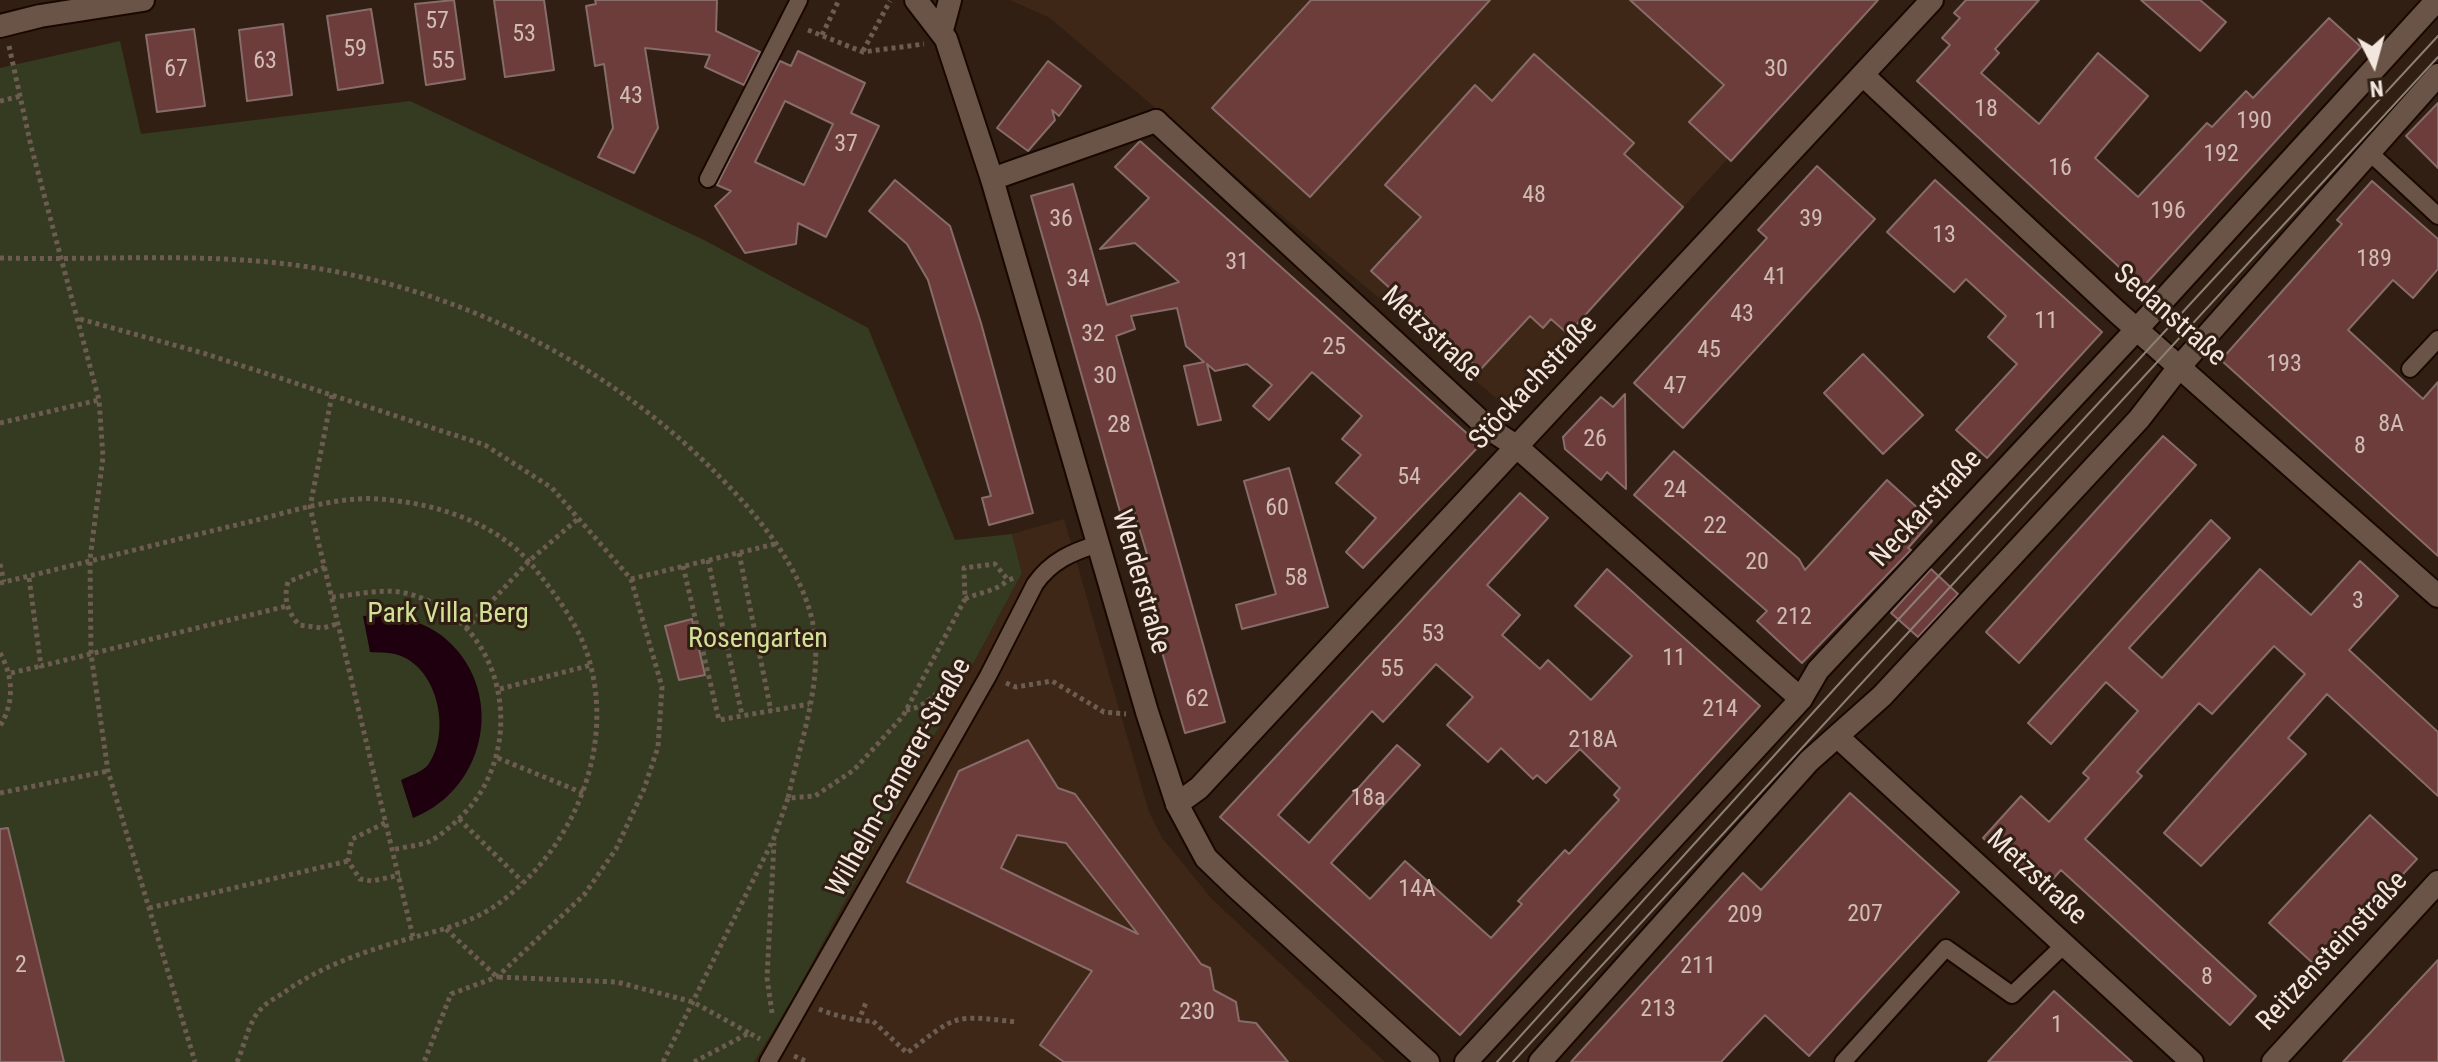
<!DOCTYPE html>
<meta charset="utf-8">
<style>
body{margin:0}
#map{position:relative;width:2438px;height:1062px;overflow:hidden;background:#311f13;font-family:"Roboto Condensed",sans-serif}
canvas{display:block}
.north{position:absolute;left:2334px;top:24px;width:80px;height:80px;-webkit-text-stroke:6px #311f13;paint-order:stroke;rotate:174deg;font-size:22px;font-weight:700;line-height:32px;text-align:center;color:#f2e6de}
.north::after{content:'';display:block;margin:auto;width:28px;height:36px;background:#f2e6de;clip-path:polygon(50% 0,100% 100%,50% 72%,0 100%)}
</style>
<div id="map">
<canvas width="2438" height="1062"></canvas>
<div class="north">N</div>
</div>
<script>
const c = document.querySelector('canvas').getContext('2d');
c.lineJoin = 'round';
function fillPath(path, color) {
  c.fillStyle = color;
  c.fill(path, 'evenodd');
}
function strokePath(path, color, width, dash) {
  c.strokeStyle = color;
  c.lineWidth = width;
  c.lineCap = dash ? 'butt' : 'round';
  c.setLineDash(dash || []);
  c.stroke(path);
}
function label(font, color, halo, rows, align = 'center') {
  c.font = font + ' "Roboto Condensed",sans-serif';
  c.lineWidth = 6;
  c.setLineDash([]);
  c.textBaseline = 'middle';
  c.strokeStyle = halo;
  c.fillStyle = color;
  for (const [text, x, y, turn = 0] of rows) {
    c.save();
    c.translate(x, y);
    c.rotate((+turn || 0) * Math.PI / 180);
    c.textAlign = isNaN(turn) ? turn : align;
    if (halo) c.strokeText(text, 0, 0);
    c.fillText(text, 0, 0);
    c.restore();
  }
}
fillPath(new Path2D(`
 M 1010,0 L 1873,0 L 1503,404 L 1050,18 Z
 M 1064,519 L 1149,812 L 1162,838 L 1211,898 L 1385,1062 L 754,1062 L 793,998 L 1022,573 L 1012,534 Z`), '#3e2716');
fillPath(new Path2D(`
 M 120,41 L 141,134 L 410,101 L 704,240 L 868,328 L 955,540 L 1012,534 L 1022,573 L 793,998 L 754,1062 L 0,1062 L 0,68 Z`), '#353b20');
fillPath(new Path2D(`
 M 389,614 C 408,619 426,624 441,635 C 507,686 489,788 413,818 L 401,780 C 409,776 422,772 428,765 C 452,732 438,665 395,654 C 387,652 378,653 370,652 L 363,616 Z`), '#1e000f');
const building = new Path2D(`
 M 454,0 L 465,79 L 426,85 L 415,4 Z
 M 494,0 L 544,0 L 554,70 L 505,77 Z
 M 595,0 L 717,0 L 716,31 L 760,52 L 744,85 L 705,67 L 710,55 L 645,48 L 658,128 L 634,173 L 598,157 L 613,128 L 604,64 L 595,66 L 586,6 L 596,4 Z
 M 1311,0 L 1490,0 L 1310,197 L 1212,108 Z
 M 1630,0 L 1878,0 L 1731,161 L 1689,122 L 1724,85 Z
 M 1966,0 L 2039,0 L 1995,49 L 1999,53 L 1981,73 L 2039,124 L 2098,53 L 2148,96 L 2095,158 L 2138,197 L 2207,123 L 2212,127 L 2246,91 L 2253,98 L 2329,18 L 2361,47 L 2142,288 L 1917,81 L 1950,45 L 1942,38 L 1960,18 L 1954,13 Z
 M 2141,0 L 2200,0 L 2226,22 L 2200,51 Z
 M 371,9 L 383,83 L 338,90 L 327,16 Z
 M 283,24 L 292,95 L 247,101 L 239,30 Z
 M 194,29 L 205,106 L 157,112 L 146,35 Z
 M 798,51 L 865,83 L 851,113 L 879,126 L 826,237 L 798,223 L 796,244 L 745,253 L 715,206 L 731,191 L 717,185 L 780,61 L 791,66 ZM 785,101 L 833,124 L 804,185 L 755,162 Z
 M 1534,54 L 1634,143 L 1624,154 L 1683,207 L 1568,334 L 1551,319 L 1543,328 L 1530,316 L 1480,370 L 1371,271 L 1421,217 L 1385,185 L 1475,85 L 1492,101 Z
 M 1048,61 L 1081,86 L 1059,116 L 1052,110 L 1055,120 L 1028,151 L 997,128 Z
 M 2438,103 L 2438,168 L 2406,136 Z
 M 1140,141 L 1480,445 L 1363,568 L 1346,552 L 1376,518 L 1336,483 L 1361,455 L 1342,439 L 1362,416 L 1312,372 L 1269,420 L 1253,406 L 1272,385 L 1247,364 L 1215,371 L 1207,364 L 1221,420 L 1198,425 L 1184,366 L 1204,362 L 1186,346 L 1177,308 L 1131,316 L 1135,329 L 1116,336 L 1225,722 L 1185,733 L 1137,564 L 1149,561 L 1134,511 L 1121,515 L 1031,196 L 1073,184 L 1107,305 L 1179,282 L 1135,243 L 1100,249 L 1149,198 L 1115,167 Z
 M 1817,166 L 1875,219 L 1683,428 L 1634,383 L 1767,238 L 1758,230 Z
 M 895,180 L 950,226 L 981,323 L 1033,513 L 989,525 L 982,498 L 991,496 L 928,280 L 907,244 L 869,211 Z
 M 1935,180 L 2102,332 L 1987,458 L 1956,430 L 2017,364 L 1988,337 L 2006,316 L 1966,279 L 1954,292 L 1887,232 Z
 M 2372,181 L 2438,239 L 2438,269 L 2413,298 L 2393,280 L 2348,330 L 2423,399 L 2438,382 L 2438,556 L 2221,360 L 2342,224 L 2337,220 Z
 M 1863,354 L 1923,415 L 1883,454 L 1824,393 Z
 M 1625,394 L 1626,489 L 1607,472 L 1601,480 L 1565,449 L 1563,437 L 1601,397 L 1613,407 Z
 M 2163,436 L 2196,465 L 2019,663 L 1986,632 Z
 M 1674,451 L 1799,559 L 1805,570 L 1887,480 L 1932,521 L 1908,548 L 1911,550 L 1802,663 L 1757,621 L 1767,611 L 1634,495 Z
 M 1289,468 L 1328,607 L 1242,629 L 1236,605 L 1276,594 L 1244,481 Z
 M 1520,493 L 1548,518 L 1487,585 L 1520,615 L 1502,635 L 1540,669 L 1548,660 L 1591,700 L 1632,656 L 1575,606 L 1607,569 L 1760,706 L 1460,1035 L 1220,817 ZM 1436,664 L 1473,697 L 1447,725 L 1488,762 L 1501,748 L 1533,779 L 1537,775 L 1546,783 L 1580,749 L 1620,788 L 1614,795 L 1619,800 L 1569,854 L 1565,850 L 1518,901 L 1522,904 L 1491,938 L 1405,861 L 1370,899 L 1331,863 L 1420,765 L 1397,745 L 1309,843 L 1278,815 L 1372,711 L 1383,722 Z
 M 2211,520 L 2230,538 L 2129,648 L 2162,678 L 2260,569 L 2311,615 L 2360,561 L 2398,596 L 2349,650 L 2438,732 L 2438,796 L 2327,694 L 2288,738 L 2306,754 L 2201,866 L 2164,833 L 2305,674 L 2274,646 L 2212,714 L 2199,703 L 2137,772 L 2142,776 L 2085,839 L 2256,996 L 2230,1025 L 2061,870 L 2042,891 L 1983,838 L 2021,796 L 2049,822 L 2089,778 L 2083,773 L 2138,711 L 2106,682 L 2051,744 L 2028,723 Z
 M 1931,569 L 1958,594 L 1918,637 L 1891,613 Z
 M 692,619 L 705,675 L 679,680 L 665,626 Z
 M 1028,740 L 1058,788 L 1075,794 L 1201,964 L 1210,968 L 1214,990 L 1236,1002 L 1239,1021 L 1256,1023 L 1288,1062 L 1064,1062 L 1040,1045 L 1092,971 L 907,882 L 959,771 ZM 1017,835 L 1066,843 L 1138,934 L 1001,868 Z
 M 1850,793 L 1959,892 L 1809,1056 L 1765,1015 L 1721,1062 L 1571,1062 L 1743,873 L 1761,890 Z
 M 2370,815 L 2417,859 L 2317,967 L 2269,923 Z
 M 8,828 L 64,1062 L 0,1062 L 0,829 Z
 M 2438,960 L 2438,1062 L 2343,1062 Z
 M 2054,991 L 2132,1062 L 1988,1062 Z`);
fillPath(building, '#6c3d3b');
strokePath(building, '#876c6a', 2);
const service = new Path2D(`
 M 2369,152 L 2438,216
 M 708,179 L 799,0
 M 2410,369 L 2438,339
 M 768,1062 L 988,676 L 1035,584 C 1051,561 1072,552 1098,544
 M 1843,1062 L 1946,948 L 2012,995 L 2064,945`);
const pedestrian = new Path2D(`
 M 992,179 L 1156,121`);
const minor = new Path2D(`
 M 0,26 L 40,16 L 143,0
 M 1864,76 L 2117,312 L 2438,596
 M 1156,121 L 1488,428 L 1516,446 L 1801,699
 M 1839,738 L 2192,1062
 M 1177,804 L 1199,788 L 1932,0
 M 2273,1062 L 2438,882`);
const tertiary = new Path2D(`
 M 916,0 L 946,39 L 992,179 L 1147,712 L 1177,804 L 1206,858 L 1235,886 L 1428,1062
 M 942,30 L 950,0
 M 1466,1062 L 1801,699 L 1818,670 L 2137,329 L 2437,0
 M 1540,1062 L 1809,761 L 1882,696 L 2139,419 L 2180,366 L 2438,75`);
strokePath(service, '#180801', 20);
strokePath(pedestrian, '#180801', 26);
strokePath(minor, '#180801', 26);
strokePath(tertiary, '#180801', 26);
strokePath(new Path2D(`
 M 808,30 L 863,52 L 924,44
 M 822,35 L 839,0
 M 9,46 L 31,146 L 99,400 L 103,457 L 90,559 L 91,654 L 108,771 L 195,1062
 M 863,51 L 890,1
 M 0,101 L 21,96
 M 0,258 C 80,260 162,255 242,260 C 417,270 589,346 713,470 C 756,513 809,574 815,638 C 820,691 799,747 788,798
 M 80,319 L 203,353 L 485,445 L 552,488 L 631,579 L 662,687 L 658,747 L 644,789 L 616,849 L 584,895 L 497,977 L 451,994 L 424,1062
 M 332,395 L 310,507 L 413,937
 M 0,423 L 99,400
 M 739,553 L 771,711
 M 708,560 L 742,715
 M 0,564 L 4,582
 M 683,566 L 719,720 L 809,704
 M 325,567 L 288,582 C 283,599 288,612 299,625 L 323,628 L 337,624
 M 29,578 L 41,666 L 287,606
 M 631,579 L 775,544
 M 0,583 C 84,563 169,541 253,521 C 293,511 338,496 379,499 C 436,503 500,523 536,570 C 558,598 581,628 590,663 C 615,755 569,856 492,908 C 468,923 441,930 415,937 C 371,949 323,965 286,991 C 278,997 266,1002 260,1010 C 249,1021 244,1047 237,1062
 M 332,597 C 355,595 382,588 405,593 C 501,615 529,736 470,807 C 459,819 443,835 428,842 C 417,846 403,847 392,850
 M 965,599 C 980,592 997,591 1008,580
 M 466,629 L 529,561 L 580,517
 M 0,653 C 13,676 15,702 0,726
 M 11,673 L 41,666
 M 1006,683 L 1016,687 L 1052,681 L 1104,712 L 1126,714
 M 500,689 L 591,665
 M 906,710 C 933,707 943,679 967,672
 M 498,758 L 583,793
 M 0,793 L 108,771
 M 459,819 L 523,882
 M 385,823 L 352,839 L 348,861 L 360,879 L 372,881 L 400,875
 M 149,908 L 348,861
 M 446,929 L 497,977 L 617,982 L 693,1002 L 749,1033
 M 819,1009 C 832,1015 860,1022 873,1021 L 907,1053 C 958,1014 952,1015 1017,1022
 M 772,1013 L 767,978 L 774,843
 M 858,1022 L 867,1000
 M 794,1056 L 808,1062
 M 663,1062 L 774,838 L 788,798 L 815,796 L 854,770 L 903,716 L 965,599 L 964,568 L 995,564 L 1008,580 L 1017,577
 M 694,1062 L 749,1033 L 760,1039`), '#6c5c51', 5, [4, 4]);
strokePath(service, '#695447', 16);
strokePath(pedestrian, '#695447', 22);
strokePath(minor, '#695447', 22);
strokePath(tertiary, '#695447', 22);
strokePath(new Path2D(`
 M 1497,1062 L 1847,675 L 2438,36
 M 1513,1062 L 2438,57`), '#8e7f75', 2);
label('24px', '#d0bcb5', null, [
 ["57",437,22],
 ["53",524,35],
 ["59",355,50],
 ["63",265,62],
 ["55",443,62],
 ["67",176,70],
 ["30",1776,70],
 ["43",631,97],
 ["18",1986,110],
 ["190",2254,122],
 ["37",846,145],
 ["192",2221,155],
 ["16",2060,169],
 ["48",1534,196],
 ["196",2168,212],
 ["36",1061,220],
 ["39",1811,220],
 ["13",1944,236],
 ["189",2374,260],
 ["31",1237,263],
 ["41",1775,278],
 ["34",1078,280],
 ["43",1742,315],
 ["11",2046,322],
 ["32",1093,335],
 ["25",1334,348],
 ["45",1709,351],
 ["193",2284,365],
 ["30",1105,377],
 ["47",1675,387],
 ["8A",2391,425],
 ["28",1119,426],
 ["26",1595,440],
 ["8",2360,447],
 ["54",1409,478],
 ["24",1675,491],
 ["60",1277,509],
 ["22",1715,527],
 ["20",1757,563],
 ["58",1296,579],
 ["3",2358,602],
 ["212",1794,618],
 ["53",1433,635],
 ["11",1674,659],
 ["55",1392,670],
 ["62",1197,700],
 ["214",1720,710],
 ["218A",1593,741],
 ["18a",1368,799],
 ["14A",1417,890],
 ["207",1865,915],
 ["209",1745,916],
 ["2",21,966],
 ["211",1698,967],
 ["8",2207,978],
 ["213",1658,1010],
 ["230",1197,1013],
 ["1",2057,1026]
]);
label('28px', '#f2e6de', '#311f13', [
 ["Sedanstraße",2169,316,41],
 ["Metzstraße",1431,335,43],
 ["Stöckachstraße",1534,383,-47],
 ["Neckarstraße",1927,509,-47],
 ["Werderstraße",1140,582,74],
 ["Wilhelm-Camerer-Straße",900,778,-61],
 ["Metzstraße",2036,878,43],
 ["Reitzensteinstraße",2333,952,-47]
]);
label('28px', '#d1e298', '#311f13', [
 ["Park Villa Berg",448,615],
 ["Rosengarten",758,640]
]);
</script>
